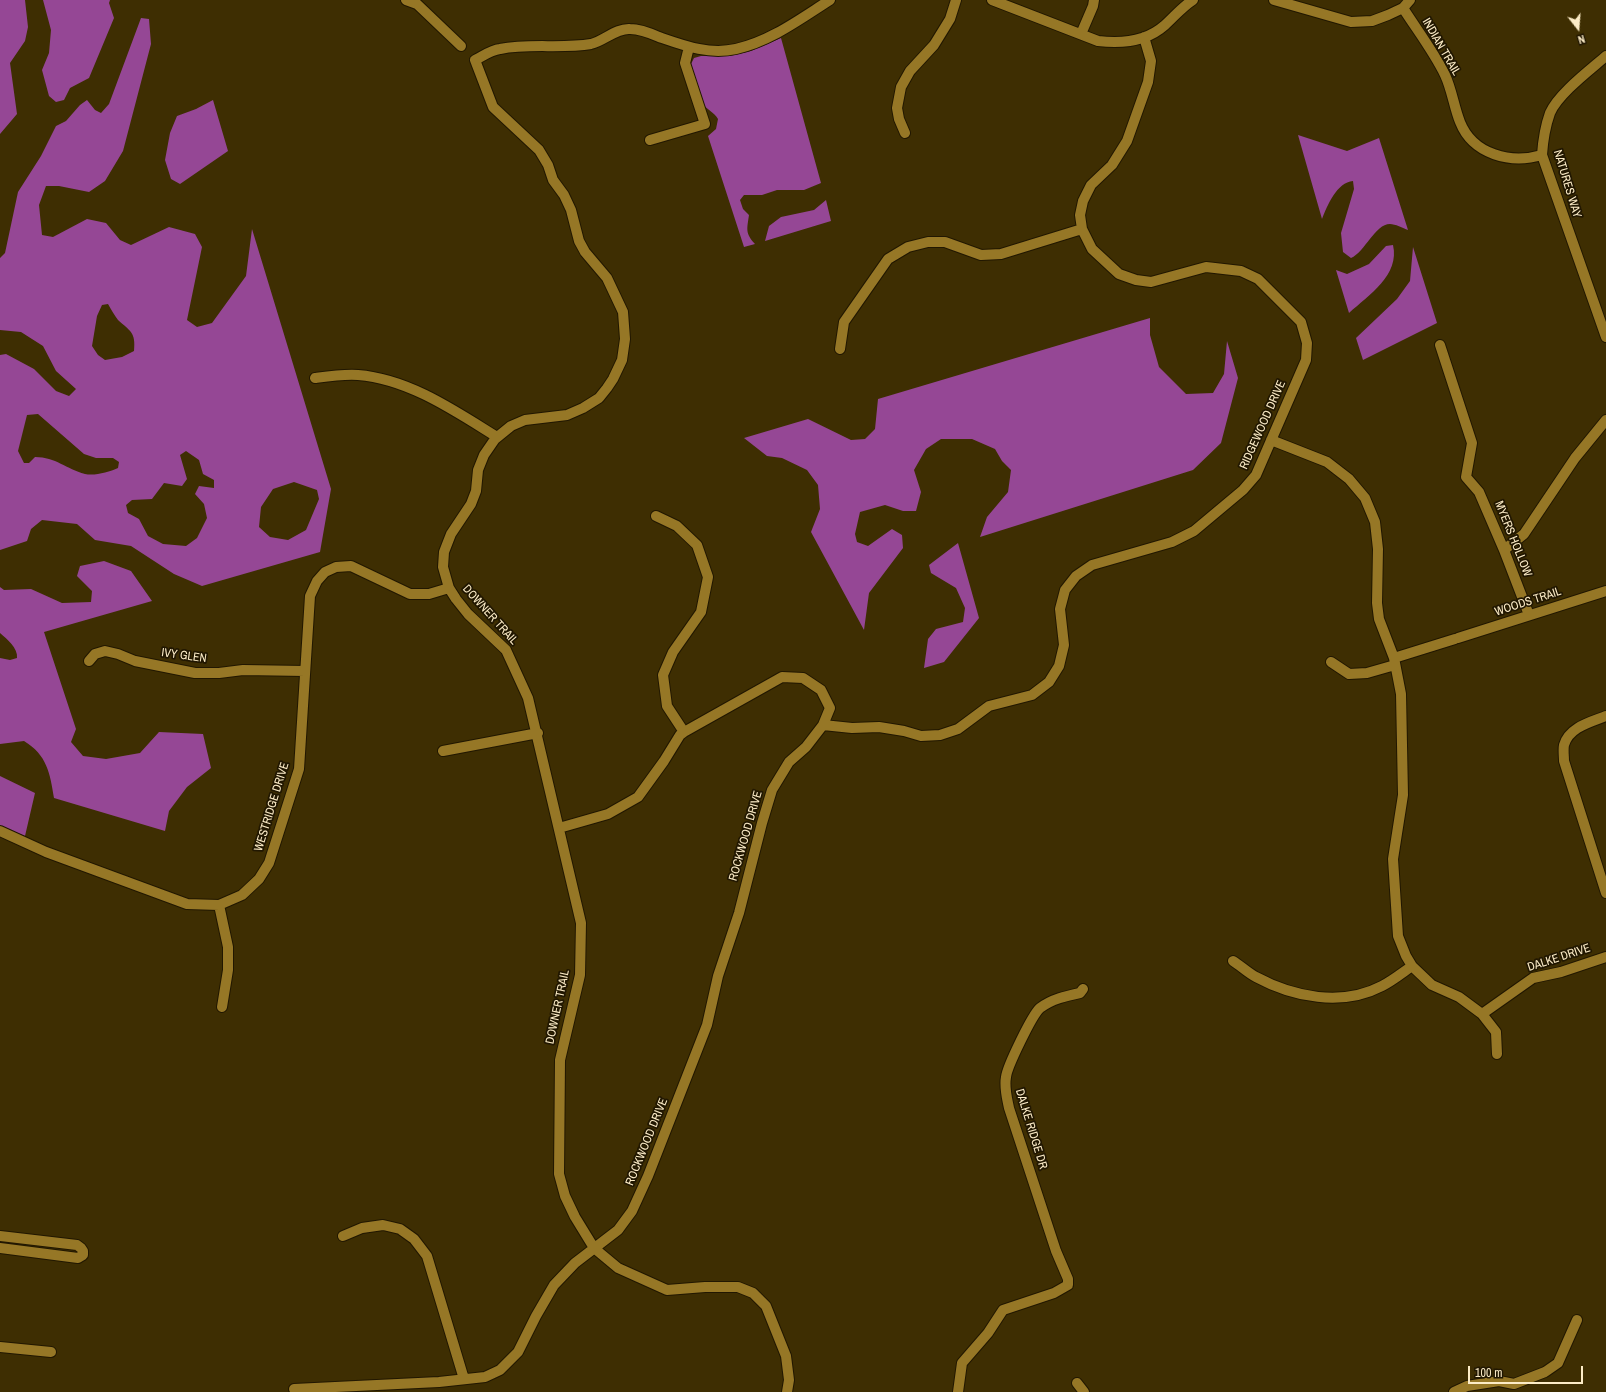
<!DOCTYPE html>
<style>
body{margin:0}
#map{position:relative;width:1606px;height:1392px;overflow:hidden;background:#3e2e02;font-family:"Archivo Narrow",sans-serif}
canvas{display:block}
.north{position:absolute;left:1558px;top:8px;width:40px;height:40px;-webkit-text-stroke:3px #211701;paint-order:stroke;rotate:163deg;font-size:11px;font-weight:700;line-height:16px;text-align:center;color:#fcecc7}
.north::after{content:'';display:block;margin:auto;width:14px;height:18px;background:#fcecc7;clip-path:polygon(50% 0,100% 100%,50% 72%,0 100%)}
.scale{position:absolute;left:1468px;top:1366px;width:115px;height:18px;box-sizing:border-box;border:2px solid #fcecc7;border-top:0;padding-left:5px;font-size:12px;line-height:14px;white-space:nowrap;color:#fcecc7;-webkit-text-stroke:3px #211701;paint-order:stroke}
</style>
<div id="map">
<canvas width="1606" height="1392"></canvas>
<div class="north">N</div>
<div class="scale">100 m</div>
</div>
<script>
const c = document.querySelector('canvas').getContext('2d');
c.lineJoin = 'round';
function fillPath(path, color) {
  c.fillStyle = color;
  c.fill(path, 'evenodd');
}
function strokePath(path, color, width, dash) {
  c.strokeStyle = color;
  c.lineWidth = width;
  c.lineCap = dash ? 'butt' : 'round';
  c.setLineDash(dash || []);
  c.stroke(path);
}
function label(font, color, halo, rows, align = 'center') {
  c.font = font + ' "Archivo Narrow",sans-serif';
  c.lineWidth = 3.5;
  c.setLineDash([]);
  c.textBaseline = 'middle';
  c.strokeStyle = halo;
  c.fillStyle = color;
  for (const [text, x, y, turn = 0] of rows) {
    c.save();
    c.translate(x, y);
    c.rotate((+turn || 0) * Math.PI / 180);
    c.textAlign = isNaN(turn) ? turn : align;
    if (halo) c.strokeText(text, 0, 0);
    c.fillText(text, 0, 0);
    c.restore();
  }
}
fillPath(new Path2D(`
 M 0,0 L 25,0 L 28,27 L 25,41 L 10,63 L 17,114 L 0,134 Z
 M 43,0 L 110,0 L 109,3 L 114,18 L 89,78 L 70,88 L 64,100 L 56,102 L 49,96 L 42,70 L 49,53 L 51,30 Z
 M 141,18 L 149,19 L 151,44 L 123,151 L 105,181 L 89,192 L 59,186 L 46,186 L 39,205 L 42,235 L 53,237 L 87,219 L 106,223 L 120,240 L 131,245 L 169,227 L 195,234 L 202,247 L 187,320 L 197,327 L 212,323 L 246,276 L 252,229 L 331,489 L 320,552 L 202,586 L 174,574 L 131,546 L 95,540 L 77,524 L 42,520 L 31,529 L 27,541 L 0,550 L 0,355 L 6,354 L 34,369 L 56,391 L 69,396 L 76,389 L 56,371 L 43,346 L 21,332 L 0,330 L 0,258 L 5,253 L 18,192 L 41,156 L 56,126 L 66,121 L 80,105 L 87,100 L 95,110 L 101,113 L 109,104 ZM 108,304 C 111,309 114,315 118,320 C 130,331 136,332 134,351 L 122,357 L 105,360 L 98,355 L 92,346 L 97,316 L 102,305 ZM 38,414 L 84,454 L 96,458 L 113,458 L 119,462 L 118,468 C 109,472 95,476 85,474 C 66,469 56,457 35,457 L 29,463 L 24,463 L 18,451 L 27,415 ZM 186,451 L 199,460 L 203,474 L 214,480 L 214,488 L 199,486 L 195,494 L 204,504 L 207,518 L 197,538 L 186,546 L 163,544 L 148,536 L 139,519 L 128,513 L 126,505 L 132,500 L 152,499 L 164,483 L 182,486 L 187,479 L 180,455 ZM 294,482 L 317,490 L 319,499 L 306,530 L 288,540 L 270,537 L 259,527 L 261,507 L 273,489 Z
 M 781,38 L 821,183 L 804,190 L 777,190 L 762,195 L 744,195 L 740,200 L 743,209 L 749,215 C 747,229 745,233 755,244 L 744,247 L 708,136 L 716,129 L 718,119 C 714,112 707,110 702,103 L 691,64 L 694,58 L 701,56 L 730,56 L 751,51 Z
 M 213,100 L 228,151 L 180,184 L 171,179 L 165,160 L 170,133 L 177,116 L 196,109 Z
 M 1298,135 L 1347,151 L 1379,138 L 1408,230 C 1403,228 1395,224 1390,224 C 1375,224 1365,252 1351,258 L 1343,252 L 1341,233 L 1354,189 L 1353,181 C 1337,182 1327,206 1322,219 Z
 M 826,200 L 831,221 L 765,241 L 769,226 L 781,217 L 814,210 Z
 M 1393,245 C 1400,275 1369,295 1349,313 L 1336,270 L 1347,274 L 1369,264 L 1386,246 Z
 M 1413,247 L 1437,323 L 1363,360 L 1356,338 L 1397,299 L 1410,281 Z
 M 1150,318 L 1150,335 L 1159,367 L 1186,394 L 1213,393 L 1224,374 L 1227,341 L 1238,378 L 1221,443 L 1193,470 L 980,537 L 987,517 L 1008,492 L 1011,470 L 1002,461 L 995,449 L 972,439 L 941,439 L 926,449 L 914,470 L 921,492 L 916,511 L 903,511 L 885,505 L 860,512 L 855,534 L 857,542 L 868,546 L 892,529 L 902,535 L 903,548 L 869,593 L 864,630 L 811,532 L 820,509 L 818,485 L 807,470 L 782,458 L 767,456 L 744,438 L 808,419 L 851,440 L 865,439 L 875,429 L 878,399 Z
 M 958,543 L 979,618 L 944,662 L 924,668 L 928,639 L 936,629 L 963,622 L 965,608 L 956,588 L 931,573 L 929,565 Z
 M 104,561 L 131,571 L 152,601 L 44,632 L 76,729 L 71,742 L 83,756 L 106,759 L 140,753 L 159,732 L 203,734 L 211,768 L 187,787 L 169,811 L 165,831 L 54,798 C 50,773 47,755 24,741 L 0,744 L 0,658 L 10,660 L 17,658 C 18,648 7,639 0,633 L 0,587 L 4,590 L 31,589 L 62,603 L 91,602 L 92,591 L 77,576 L 80,566 Z
 M 0,776 L 35,793 L 25,836 L 0,826 Z`), '#954795');
const minor = new Path2D(`
 M 406,0 L 417,4 L 461,46
 M 992,0 L 1098,41 C 1122,44 1146,42 1165,25 C 1175,16 1182,7 1193,0
 M 1274,0 L 1351,22 L 1372,21 L 1388,15 L 1403,8 L 1410,0
 M 1403,8 C 1417,30 1434,52 1445,75 C 1452,90 1454,107 1460,122 C 1473,155 1511,164 1542,155
 M 1081,34 L 1093,6 L 1094,0
 M 1606,56 C 1590,70 1558,94 1550,113 C 1545,127 1543,140 1542,155 L 1606,337
 M 905,133 L 899,119 L 897,108 L 901,87 L 910,71 L 934,45 L 950,19 L 956,0
 M 650,140 L 705,124 L 685,63 L 689,47
 M 1440,345 L 1472,443 L 1466,477 L 1479,492 L 1504,550 L 1529,615
 M 840,349 L 844,322 L 888,259 L 908,247 L 928,242 L 945,242 L 981,255 L 1001,254 L 1082,229
 M 315,378 C 330,376 344,374 358,375 C 409,379 455,411 497,437
 M 1271,440 L 1327,462 L 1349,479 L 1365,498 L 1375,522 L 1378,549 L 1377,603 L 1379,619 L 1394,658 L 1401,694 L 1403,795 L 1393,859 L 1398,936 L 1406,956 L 1412,966 L 1432,985 L 1459,997 L 1482,1014 L 1496,1032 L 1497,1054
 M 656,516 L 677,526 L 697,545 L 708,577 L 701,612 L 673,652 L 663,675 L 667,706 L 684,732
 M 1504,550 L 1524,534 L 1575,458 L 1606,420
 M 1458,638 L 1606,591
 M 1394,658 L 1455,639
 M 89,661 L 95,654 L 105,651 L 118,654 L 135,661 L 195,673 L 219,673 L 243,670 L 305,671
 M 1331,662 L 1349,674 L 1367,673 L 1395,665
 M 1606,716 C 1591,722 1569,727 1564,745 C 1563,750 1564,756 1564,761 L 1606,893
 M 823,725 L 852,728 L 879,727 L 904,731 L 921,736 L 940,735 L 958,729 L 989,706 L 1032,695 L 1049,682 L 1059,666 L 1064,645 L 1060,609 L 1065,590 L 1076,576 L 1092,565 L 1172,542 L 1194,531 L 1243,490 L 1256,475 L 1306,360 L 1307,343 L 1301,322 L 1258,279 L 1241,271 L 1206,267 L 1151,282 L 1136,280 L 1119,274 L 1092,249 L 1082,229 L 1080,215 L 1083,201 L 1091,185 L 1112,165 L 1127,141 L 1148,82 L 1151,61 L 1144,37
 M 443,751 L 538,733
 M 0,831 L 46,852 L 187,904 L 219,905 L 242,895 L 259,879 L 269,863 L 299,769 L 310,596 L 317,581 L 325,572 L 336,567 L 351,566 L 410,594 L 429,594 L 449,588
 M 219,905 L 228,947 L 228,970 L 222,1007
 M 1233,961 C 1241,966 1248,973 1256,977 C 1293,997 1342,1007 1382,986 C 1392,981 1402,973 1412,966
 M 1482,1014 L 1533,978 L 1561,972 L 1606,957
 M 0,1236 L 77,1245 L 81,1248 L 83,1251 L 83,1255 L 78,1258 L 0,1248
 M 343,1236 L 362,1228 L 383,1225 L 400,1229 L 414,1239 L 427,1256 L 464,1379
 M 0,1347 L 51,1352
 M 1077,1383 L 1084,1392
 M 294,1389 L 439,1382 L 485,1377 L 500,1370 L 518,1352 L 536,1316 L 554,1285 L 575,1263 L 618,1230 L 632,1211 L 648,1176 L 707,1025 L 718,976 L 739,913 L 762,823 L 772,790 L 789,762 L 806,747 L 823,725 L 830,708 L 821,690 L 803,678 L 782,677 L 684,732 L 680,735 L 664,761 L 638,797 L 608,814 L 559,828
 M 787,1392 L 789,1380 L 786,1356 L 766,1306 L 753,1293 L 738,1287 L 705,1287 L 667,1290 L 618,1268 L 594,1248 L 575,1217 L 565,1196 L 559,1174 L 560,1060 L 580,975 L 581,923 L 528,698 L 506,650 L 468,614 L 456,599 L 449,588 L 443,567 L 444,552 L 451,534 L 471,504 L 476,491 L 478,470 L 484,455 L 495,439 L 511,426 L 525,420 L 567,415 L 583,408 L 599,398 L 607,388 L 613,379 L 622,360 L 625,339 L 623,312 L 607,278 L 585,252 L 579,241 L 571,210 L 564,195 L 553,180 L 548,165 L 539,150 L 493,107 L 475,60 C 483,56 491,50 500,49 C 530,43 561,49 591,44 C 604,41 616,28 630,29 C 640,29 650,33 659,37 C 685,46 709,55 736,49 C 771,41 800,19 830,0
 M 958,1392 L 962,1363 L 988,1333 L 1003,1310 L 1054,1293 L 1068,1285 L 1068,1279 L 1056,1251 L 1009,1108 C 1007,1098 1004,1088 1006,1077 C 1007,1067 1032,1015 1040,1008 C 1052,999 1066,996 1080,993 L 1083,989
 M 1454,1392 L 1467,1386 L 1499,1381 L 1514,1384 L 1545,1372 L 1558,1363 L 1577,1320`);
strokePath(minor, '#211701', 12);
strokePath(minor, '#967726', 10);
label('12px', '#fcecc7', '#211701', [
 ["INDIAN TRAIL",1441,47,60],
 ["NATURES WAY",1567,184,73],
 ["RIDGEWOOD DRIVE",1263,425,-66],
 ["MYERS HOLLOW",1513,539,68],
 ["WOODS TRAIL",1528,602,-18],
 ["DOWNER TRAIL",490,615,48],
 ["IVY GLEN",184,656,8],
 ["WESTRIDGE DRIVE",272,807,-73],
 ["ROCKWOOD DRIVE",746,836,-74],
 ["DALKE DRIVE",1559,958,-18],
 ["DOWNER TRAIL",558,1007,-78],
 ["DALKE RIDGE DR",1031,1129,73],
 ["ROCKWOOD DRIVE",647,1142,-68]
]);
</script>
